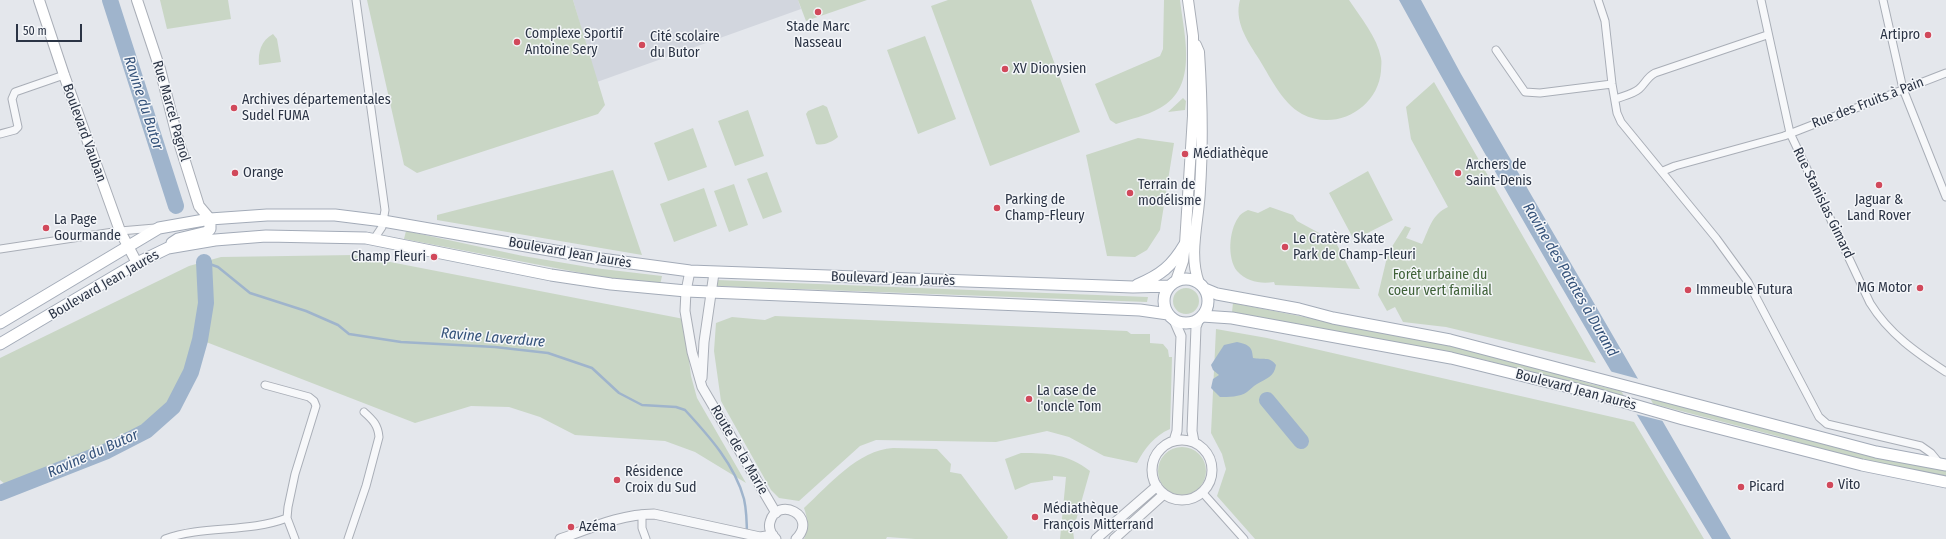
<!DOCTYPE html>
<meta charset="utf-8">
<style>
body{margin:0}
#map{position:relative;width:1946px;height:539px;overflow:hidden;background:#e4e7ec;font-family:"Fira Sans Condensed",sans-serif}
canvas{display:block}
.scale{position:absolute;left:16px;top:24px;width:66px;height:18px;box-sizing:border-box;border:2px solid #2b3445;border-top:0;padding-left:5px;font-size:12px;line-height:14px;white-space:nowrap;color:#2b3445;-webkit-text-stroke:3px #f4f6f9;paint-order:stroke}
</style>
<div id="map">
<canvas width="1946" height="539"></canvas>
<div class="scale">50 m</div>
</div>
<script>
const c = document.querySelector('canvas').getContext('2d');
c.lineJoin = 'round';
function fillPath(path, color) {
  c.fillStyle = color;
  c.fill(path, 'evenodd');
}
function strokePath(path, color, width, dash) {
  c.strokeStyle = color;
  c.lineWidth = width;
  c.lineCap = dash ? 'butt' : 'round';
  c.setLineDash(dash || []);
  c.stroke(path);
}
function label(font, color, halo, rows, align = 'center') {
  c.font = font + ' "Fira Sans Condensed",sans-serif';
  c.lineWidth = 3;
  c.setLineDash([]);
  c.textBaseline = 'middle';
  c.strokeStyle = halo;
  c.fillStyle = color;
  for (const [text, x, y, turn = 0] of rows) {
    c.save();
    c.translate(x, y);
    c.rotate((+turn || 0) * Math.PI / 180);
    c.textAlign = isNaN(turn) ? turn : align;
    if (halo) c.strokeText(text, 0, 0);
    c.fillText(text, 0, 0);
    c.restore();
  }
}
fillPath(new Path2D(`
 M 573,0 L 798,0 L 801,9 L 597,82 Z`), '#d2d6de');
fillPath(new Path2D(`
 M 160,0 L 228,0 L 231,19 L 167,29 Z
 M 367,0 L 573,0 L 605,105 L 598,114 L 417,173 L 404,165 Z
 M 798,0 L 867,0 L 806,21 Z
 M 948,0 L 1031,0 L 1080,132 L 990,166 L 931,6 Z
 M 1164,0 L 1180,0 C 1184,35 1199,87 1160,108 C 1146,116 1130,119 1116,124 L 1110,120 L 1095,84 L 1160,56 L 1163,49 Z
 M 1240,0 L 1349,0 C 1361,18 1377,37 1381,58 C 1382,62 1381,67 1381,71 C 1378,108 1336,132 1302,114 C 1281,102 1270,76 1257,56 C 1247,40 1234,21 1240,0 Z
 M 273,34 L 277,39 L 281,62 L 259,65 C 258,51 261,41 273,34 Z
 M 925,36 L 956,119 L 918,134 L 887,50 Z
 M 1434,82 L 1596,363 L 1446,327 L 1403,322 L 1395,307 L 1387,311 L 1378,295 L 1388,253 L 1405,226 L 1411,228 L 1406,238 L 1422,244 C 1429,229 1432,214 1448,207 L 1411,139 L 1406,107 Z
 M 1183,98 L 1186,101 L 1185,110 L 1168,112 Z
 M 823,105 L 827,107 L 838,137 C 832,142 823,146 816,144 L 806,114 L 808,111 Z
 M 748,110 L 764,156 L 735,166 L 718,121 Z
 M 693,128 L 707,167 L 668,181 L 654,143 Z
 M 1138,138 L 1174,143 L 1160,230 L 1147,250 L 1135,257 L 1107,256 L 1086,155 Z
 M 613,170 L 642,255 L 437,220 L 437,215 Z
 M 1368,171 L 1393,220 L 1354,240 L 1329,193 Z
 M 767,172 L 782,212 L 763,219 L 747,179 Z
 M 734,184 L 748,225 L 729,232 L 714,191 Z
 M 704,188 L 717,226 L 674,242 L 660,204 Z
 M 1270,207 L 1293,215 L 1297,221 L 1321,234 L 1321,238 L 1333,237 L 1360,289 L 1275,285 L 1274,282 C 1261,284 1247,282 1237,271 C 1227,258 1229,231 1238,218 C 1240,214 1244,212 1248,210 L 1258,213 Z
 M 406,231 L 523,256 L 594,268 L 662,276 L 660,285 L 592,275 L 404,239 Z
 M 354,255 L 684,319 L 691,376 L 697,398 L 746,483 L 695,452 L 665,441 L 575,435 L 540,417 L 509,407 L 471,406 L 415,423 L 201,340 C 193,360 187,390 173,407 C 141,445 57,471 11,489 L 0,480 L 0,358 L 189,266 L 221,257 Z
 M 717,280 L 1148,297 L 1147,302 L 717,286 Z
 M1173 301a13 13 0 1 1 26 0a13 13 0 1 1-26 0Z
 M 1233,303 L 1482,352 L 1591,384 L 1781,430 L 1856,451 L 1946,471 L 1946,477 L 1855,459 L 1777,436 L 1481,359 L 1232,312 Z
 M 775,316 L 1127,331 L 1131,334 L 1150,334 L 1150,343 L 1163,344 L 1168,350 L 1169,357 L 1172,357 L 1170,429 C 1154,436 1145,448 1137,463 L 1104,456 L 1069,437 L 1047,431 L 996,442 L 876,440 L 860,446 L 799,501 L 779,498 L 771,490 L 721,401 L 714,351 L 716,323 L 732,317 L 765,320 Z
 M 1216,329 L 1267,338 L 1634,422 L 1704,539 L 1255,539 L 1217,496 L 1226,469 L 1222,454 L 1211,433 Z
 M1158 471a24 24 0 1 1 48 0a24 24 0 1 1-48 0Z
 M 893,448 L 937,449 L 951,464 L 950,472 L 961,474 L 1008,537 L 1007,539 L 915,539 L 887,537 L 886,539 L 804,539 C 808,528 808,519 804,508 C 829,485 858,450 893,448 Z
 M 1021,453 C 1049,453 1068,454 1090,471 L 1073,531 L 1074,539 L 1060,539 L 1066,477 L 1053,476 L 1053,480 L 1031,483 L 1015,490 L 1005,459 Z`), '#c9d6c5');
fillPath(new Path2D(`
 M 1399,0 L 1421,0 L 1461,74 L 1731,539 L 1712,539 C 1604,362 1499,182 1399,0 Z
 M 1237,342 C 1249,345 1252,346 1253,358 C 1262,360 1270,356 1276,365 C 1274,377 1267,378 1257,384 C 1253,386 1251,389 1247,392 C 1240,397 1228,397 1220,397 L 1211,388 L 1213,379 L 1219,375 L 1213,370 L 1211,365 L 1224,345 Z`), '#9fb4cc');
fillPath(new Path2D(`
 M 1609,371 L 1639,379 L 1663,421 L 1635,414 Z`), '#e4e7ec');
strokePath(new Path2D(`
 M 204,262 L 218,267 L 250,293 L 306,311 L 338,325 L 349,334 L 401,342 L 495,347 L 548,353 L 592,368 L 619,393 L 642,405 L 676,407 L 685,410 C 709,436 735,465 744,499 C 747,512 747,526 747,539`), '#9fb4cc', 2.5);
strokePath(new Path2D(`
 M 110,0 L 176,206
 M 1267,400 L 1301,441
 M 0,493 L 107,451 L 146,431 L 173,407 L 191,372 L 200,340 L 206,303 L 204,262`), '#9fb4cc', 16);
const minor = new Path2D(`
 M 356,0 L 385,210 L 382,227 L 374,239
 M 1598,0 L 1605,21 L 1612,84 L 1617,113 L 1621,122 L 1716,238 L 1748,282 L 1819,417 L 1827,424 L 1921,446 L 1931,453 L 1940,464
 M 1761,0 L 1790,133 L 1870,303 C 1889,334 1917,353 1946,372
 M 1883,0 L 1903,89 L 1946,197
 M 1496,50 L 1525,92 L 1540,93 L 1612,84
 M 1616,99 C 1623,96 1633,94 1639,89 C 1645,84 1647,77 1655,73 L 1767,35
 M 0,134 L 15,130 L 18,127 L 12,99 L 15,92 L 64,75
 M 1663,171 L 1675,166 L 1784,136 L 1946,73
 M 0,249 L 120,231 L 155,228
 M 265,385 L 309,397 L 314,401 L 316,406 L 295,474 L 288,507 L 287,518 L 295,539
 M 1202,492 L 1244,539
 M 642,514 L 642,528 L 646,539
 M 165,539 C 204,525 248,533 287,518
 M 348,539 L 366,486 L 379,437 C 378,425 373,420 364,412`);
const tertiary = new Path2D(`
 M 690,271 L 686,291 L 685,311 L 692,352 L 702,387 L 776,513
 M 702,378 L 704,342 L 714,273
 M1152 470a30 30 0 1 1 60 0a30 30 0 1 1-60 0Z
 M 1174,441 L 1177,431 L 1181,336 L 1174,320
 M 1194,442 L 1192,431 L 1196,327 L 1199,319
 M 560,539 C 591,528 621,514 654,514 L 760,537 L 773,535
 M 776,539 C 771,534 768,529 770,522 C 777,495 819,516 796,539
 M 1096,539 L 1157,486
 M 1114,539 L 1164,494`);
const secondary = new Path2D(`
 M 39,0 L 64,75 L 120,231 L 137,263
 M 137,0 L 160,69 L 177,136 L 199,206 L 210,219
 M 1196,45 L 1199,52 C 1202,98 1203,143 1200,189 C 1199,220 1188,254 1199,283
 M 1176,281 L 1183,261 L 1185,244 L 1193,116 L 1193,36 L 1188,0`);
const primary = new Path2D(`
 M 172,243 L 178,239 L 207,232 L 210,229 L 210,219
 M1164 301a22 22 0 1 1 44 0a22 22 0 1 1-44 0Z
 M 1137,285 C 1161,275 1172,266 1185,244
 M 1205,289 L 1217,294 L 1299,309 L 1333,318 L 1450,340 L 1842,443 L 1876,452 L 1946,465
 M 1202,316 L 1232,318 L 1451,358 L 1589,392 L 1683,419 L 1862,465 L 1946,482
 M 0,323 L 159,228 L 210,219 L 267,215 L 335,215 L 383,221 L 601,259 L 690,271 L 1133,287 L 1169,286
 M 0,344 L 137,263 L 168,248 L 215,240 L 266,236 L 366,238 L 551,275 L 611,284 L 686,291 L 1140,310 L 1168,314`);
strokePath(minor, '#a9aeb7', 9);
strokePath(tertiary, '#a9aeb7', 11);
strokePath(secondary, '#a9aeb7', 12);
strokePath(primary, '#a3abb8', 13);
strokePath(minor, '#f7f8fa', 7);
strokePath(tertiary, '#f7f8fa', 9);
strokePath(secondary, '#fff', 10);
strokePath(primary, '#fff', 11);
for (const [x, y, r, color] of [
 [818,12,4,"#d1495b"],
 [1928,35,4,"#d1495b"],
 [517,42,4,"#d1495b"],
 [642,45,4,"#d1495b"],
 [1005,69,4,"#d1495b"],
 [234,108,4,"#d1495b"],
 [1185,154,4,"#d1495b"],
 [235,173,4,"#d1495b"],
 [1458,173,4,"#d1495b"],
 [1879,185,4,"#d1495b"],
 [1130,193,4,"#d1495b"],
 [997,208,4,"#d1495b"],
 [46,228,4,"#d1495b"],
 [1285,247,4,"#d1495b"],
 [434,257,4,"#d1495b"],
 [1920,288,4,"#d1495b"],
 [1688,290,4,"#d1495b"],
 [1029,399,4,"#d1495b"],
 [617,480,4,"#d1495b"],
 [1830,485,4,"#d1495b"],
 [1741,487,4,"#d1495b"],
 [1035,517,4,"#d1495b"],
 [571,527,4,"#d1495b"]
]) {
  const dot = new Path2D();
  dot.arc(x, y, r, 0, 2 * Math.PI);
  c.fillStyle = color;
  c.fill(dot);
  strokePath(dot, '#f4f6f9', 1.5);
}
label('14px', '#2b3445', '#f4f6f9', [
 ["Stade Marc",818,27,"center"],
 ["Nasseau",818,43,"center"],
 ["Complexe Sportif",525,34],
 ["Antoine Sery",525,50],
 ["Artipro",1920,35,"right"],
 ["Cité scolaire",650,37],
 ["du Butor",650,53],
 ["XV Dionysien",1013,69],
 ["Archives départementales",242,100],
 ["Sudel FUMA",242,116],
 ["Médiathèque",1193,154],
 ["Archers de",1466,165],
 ["Saint-Denis",1466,181],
 ["Orange",243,173],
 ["Terrain de",1138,185],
 ["modélisme",1138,201],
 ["Parking de",1005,200],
 ["Champ-Fleury",1005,216],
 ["Jaguar &",1879,200,"center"],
 ["Land Rover",1879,216,"center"],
 ["La Page",54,220],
 ["Gourmande",54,236],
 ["Le Cratère Skate",1293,239],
 ["Park de Champ-Fleuri",1293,255],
 ["Champ Fleuri",426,257,"right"],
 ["MG Motor",1912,288,"right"],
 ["Immeuble Futura",1696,290],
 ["La case de",1037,391],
 ["l'oncle Tom",1037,407],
 ["Résidence",625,472],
 ["Croix du Sud",625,488],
 ["Vito",1838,485],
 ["Picard",1749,487],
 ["Médiathèque",1043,509],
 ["François Mitterrand",1043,525],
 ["Azéma",579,527]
], 'left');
label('14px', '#2b3445', '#f4f6f9', [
 ["Rue des Fruits à Pain",1868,103,-21],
 ["Rue Marcel Pagnol",171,111,74],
 ["Boulevard Vauban",84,133,70],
 ["Rue Stanislas Gimard",1823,203,64],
 ["Boulevard Jean Jaurès",570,253,10],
 ["Boulevard Jean Jaurès",893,279,2],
 ["Boulevard Jean Jaurès",104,285,-30],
 ["Boulevard Jean Jaurès",1576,390,15],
 ["Route de la Marie",739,450,60]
]);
label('14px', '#3f6138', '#f4f6f9', [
 ["Forêt urbaine du",1440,275],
 ["coeur vert familial",1440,291]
]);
label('italic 15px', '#34527a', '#f4f6f9', [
 ["Ravine du Butor",143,103,72],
 ["Ravine des Patates à Durand",1570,280,60],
 ["Ravine Laverdure",493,338,5],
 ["Ravine du Butor",93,454,-24]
]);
</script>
